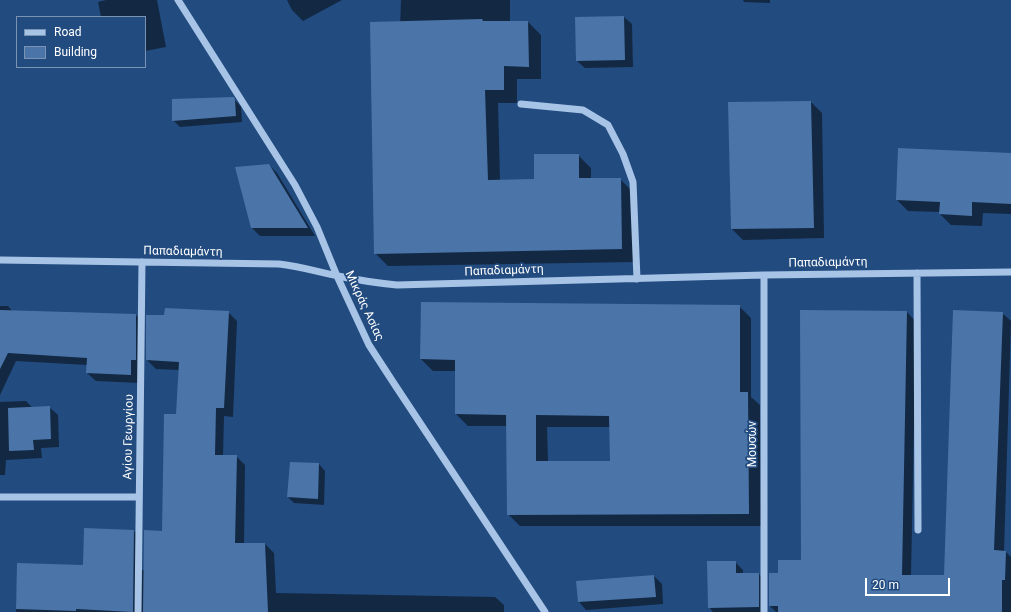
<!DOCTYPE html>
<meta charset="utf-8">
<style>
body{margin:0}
#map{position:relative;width:1011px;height:612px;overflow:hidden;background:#224b7f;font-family:Roboto,sans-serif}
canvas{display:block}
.legend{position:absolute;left:16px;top:16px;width:130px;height:52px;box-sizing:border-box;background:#224b7f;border:1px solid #7a93b2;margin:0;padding:5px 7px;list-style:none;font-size:12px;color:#fff}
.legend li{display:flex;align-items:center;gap:8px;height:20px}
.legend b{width:20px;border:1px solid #7a93b2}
.scale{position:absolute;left:865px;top:578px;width:85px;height:18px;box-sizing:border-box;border:2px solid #fff;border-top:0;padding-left:5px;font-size:12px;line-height:14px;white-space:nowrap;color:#fff;-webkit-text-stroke:3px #224b7f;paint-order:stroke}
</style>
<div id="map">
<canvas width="1011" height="612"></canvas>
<ul class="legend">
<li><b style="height:5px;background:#a7c4e7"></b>Road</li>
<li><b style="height:11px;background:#4b75a8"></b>Building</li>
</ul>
<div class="scale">20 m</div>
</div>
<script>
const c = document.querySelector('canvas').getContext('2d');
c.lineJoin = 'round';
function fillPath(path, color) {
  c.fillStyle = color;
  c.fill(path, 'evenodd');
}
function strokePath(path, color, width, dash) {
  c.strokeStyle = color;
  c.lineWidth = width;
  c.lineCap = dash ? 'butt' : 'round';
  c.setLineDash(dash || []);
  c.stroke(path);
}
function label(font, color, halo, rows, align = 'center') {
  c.font = font + ' Roboto,sans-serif';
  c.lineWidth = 3.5;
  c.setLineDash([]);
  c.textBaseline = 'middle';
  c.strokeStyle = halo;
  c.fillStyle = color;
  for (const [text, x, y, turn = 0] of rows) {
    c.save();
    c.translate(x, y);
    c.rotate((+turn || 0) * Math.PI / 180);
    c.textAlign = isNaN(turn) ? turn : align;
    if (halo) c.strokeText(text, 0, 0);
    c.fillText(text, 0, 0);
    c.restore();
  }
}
fillPath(new Path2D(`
 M 106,0 L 157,0 L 166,47 L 145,51 L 145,17 L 101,17 L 98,2 Z
 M 287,0 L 342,0 L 303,21 L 292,10 Z
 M 401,0 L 510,0 L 510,22 L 528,22 L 541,35 L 541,79 L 517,79 L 517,103 L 498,103 L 500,180 L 535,180 L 578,155 L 591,168 L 591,179 L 620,179 L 633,192 L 635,262 L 388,266 L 375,253 L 400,30 Z
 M 743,0 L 770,0 L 770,3 L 744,2 Z
 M 624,17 L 632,24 L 633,67 L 585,68 L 577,61 Z
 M 233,98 L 241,107 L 242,122 L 180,127 L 173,120 Z
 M 811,102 L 822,113 L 824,238 L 743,240 L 732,229 Z
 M 1011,154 L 1011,214 L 983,213 L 982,226 L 951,225 L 940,214 L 940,212 L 908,211 L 897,200 Z
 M 269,165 L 277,173 L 315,236 L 260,236 L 252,228 Z
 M 0,306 L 8,306 L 13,312 L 136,315 L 144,324 L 139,383 L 96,381 L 87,373 L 88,365 L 16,361 L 0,395 Z
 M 739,306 L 751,318 L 751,397 L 760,405 L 761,526 L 520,526 L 508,514 L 507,426 L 468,426 L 456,414 L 456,371 L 433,371 L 421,359 ZM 547,427 L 610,427 L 611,462 L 548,462 Z
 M 228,312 L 237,321 L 233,417 L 224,416 L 223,456 L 236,456 L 245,465 L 244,544 L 265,544 L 274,553 L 276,593 L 495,597 L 504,605 L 504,612 L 16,612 L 18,564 L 84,566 L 134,531 L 142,540 L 142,570 L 144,570 L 163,532 L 177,415 L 179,370 L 156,369 L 147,360 L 165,316 Z
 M 907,312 L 916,322 L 911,576 L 945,576 L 1002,313 L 1011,321 L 1004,552 L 1006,552 L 1011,557 L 1011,612 L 776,612 L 770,606 L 779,574 L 802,561 Z
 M 26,401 L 32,407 L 49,407 L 58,415 L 59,447 L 41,448 L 42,458 L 6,460 L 5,475 L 0,475 L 0,402 Z
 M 291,463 L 319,464 L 325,471 L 324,505 L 294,503 L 288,497 Z
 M 735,562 L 743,570 L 743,574 L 759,574 L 766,582 L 766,612 L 713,612 L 709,607 Z
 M 654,576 L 662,584 L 663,604 L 586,610 L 579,602 Z`), '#0007');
fillPath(new Path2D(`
 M 624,16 L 625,60 L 576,61 L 575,17 Z
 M 482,19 L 483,21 L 528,21 L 529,67 L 504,66 L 504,90 L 485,90 L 488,180 L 534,179 L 534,154 L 579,154 L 579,178 L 621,178 L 622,249 L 374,254 L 370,22 Z
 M 234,97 L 235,100 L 236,116 L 172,121 L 172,99 Z
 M 811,101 L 814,228 L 731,229 L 728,102 Z
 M 898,148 L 1011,153 L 1011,204 L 972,202 L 972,216 L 939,214 L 940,202 L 896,200 Z
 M 269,164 L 308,228 L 251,228 L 235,167 Z
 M 421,302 L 740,305 L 740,392 L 748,392 L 749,514 L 507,515 L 506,415 L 455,414 L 455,360 L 420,359 ZM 536,415 L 609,416 L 610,461 L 536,461 Z
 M 165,308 L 229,311 L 224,408 L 216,408 L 215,455 L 237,455 L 235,543 L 265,543 L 268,612 L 143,612 L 144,530 L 162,531 L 164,414 L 176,414 L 179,362 L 146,360 L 146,315 L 164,315 Z
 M 0,310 L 136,314 L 136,360 L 131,360 L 131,375 L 86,373 L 87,358 L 8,353 L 0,369 Z
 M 800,310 L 907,311 L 902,575 L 944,575 L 953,310 L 1003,312 L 994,550 L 1006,551 L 1005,580 L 1002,580 L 1002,612 L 778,612 L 778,606 L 769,606 L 769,573 L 778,573 L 778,560 L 801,560 Z
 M 50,406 L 51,439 L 33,440 L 34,450 L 9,451 L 8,408 Z
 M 290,462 L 319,463 L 318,499 L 287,497 Z
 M 84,528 L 134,530 L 133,612 L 76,609 L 76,611 L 16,609 L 17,563 L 83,565 Z
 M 707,561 L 736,561 L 736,573 L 759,573 L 759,607 L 708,608 Z
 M 654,575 L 656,597 L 578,602 L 576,581 Z`), '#4b75a8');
strokePath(new Path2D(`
 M 178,0 L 295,185 L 317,227 L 337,276 L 369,345 L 393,382 L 545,612
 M 521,104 L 583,110 L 608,125 L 623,154 L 633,182 L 637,279
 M 0,260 L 279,264 C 299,266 318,272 338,276 C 357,280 377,283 397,285 L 764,275 L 1011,272
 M 917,273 L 918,530
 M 0,497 L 139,497
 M 138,612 L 142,262
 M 764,612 L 764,275`), '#a7c4e7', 7);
label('12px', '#fff', '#224b7f', [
 ["Παπαδιαμάντη",183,252,1],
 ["Παπαδιαμάντη",828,263,-1],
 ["Παπαδιαμάντη",504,271,-2],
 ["Μικράς Ασίας",364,306,65],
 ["Αγίου Γεωργίου",129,437,-89],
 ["Μουσών",753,444,-90]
]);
</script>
